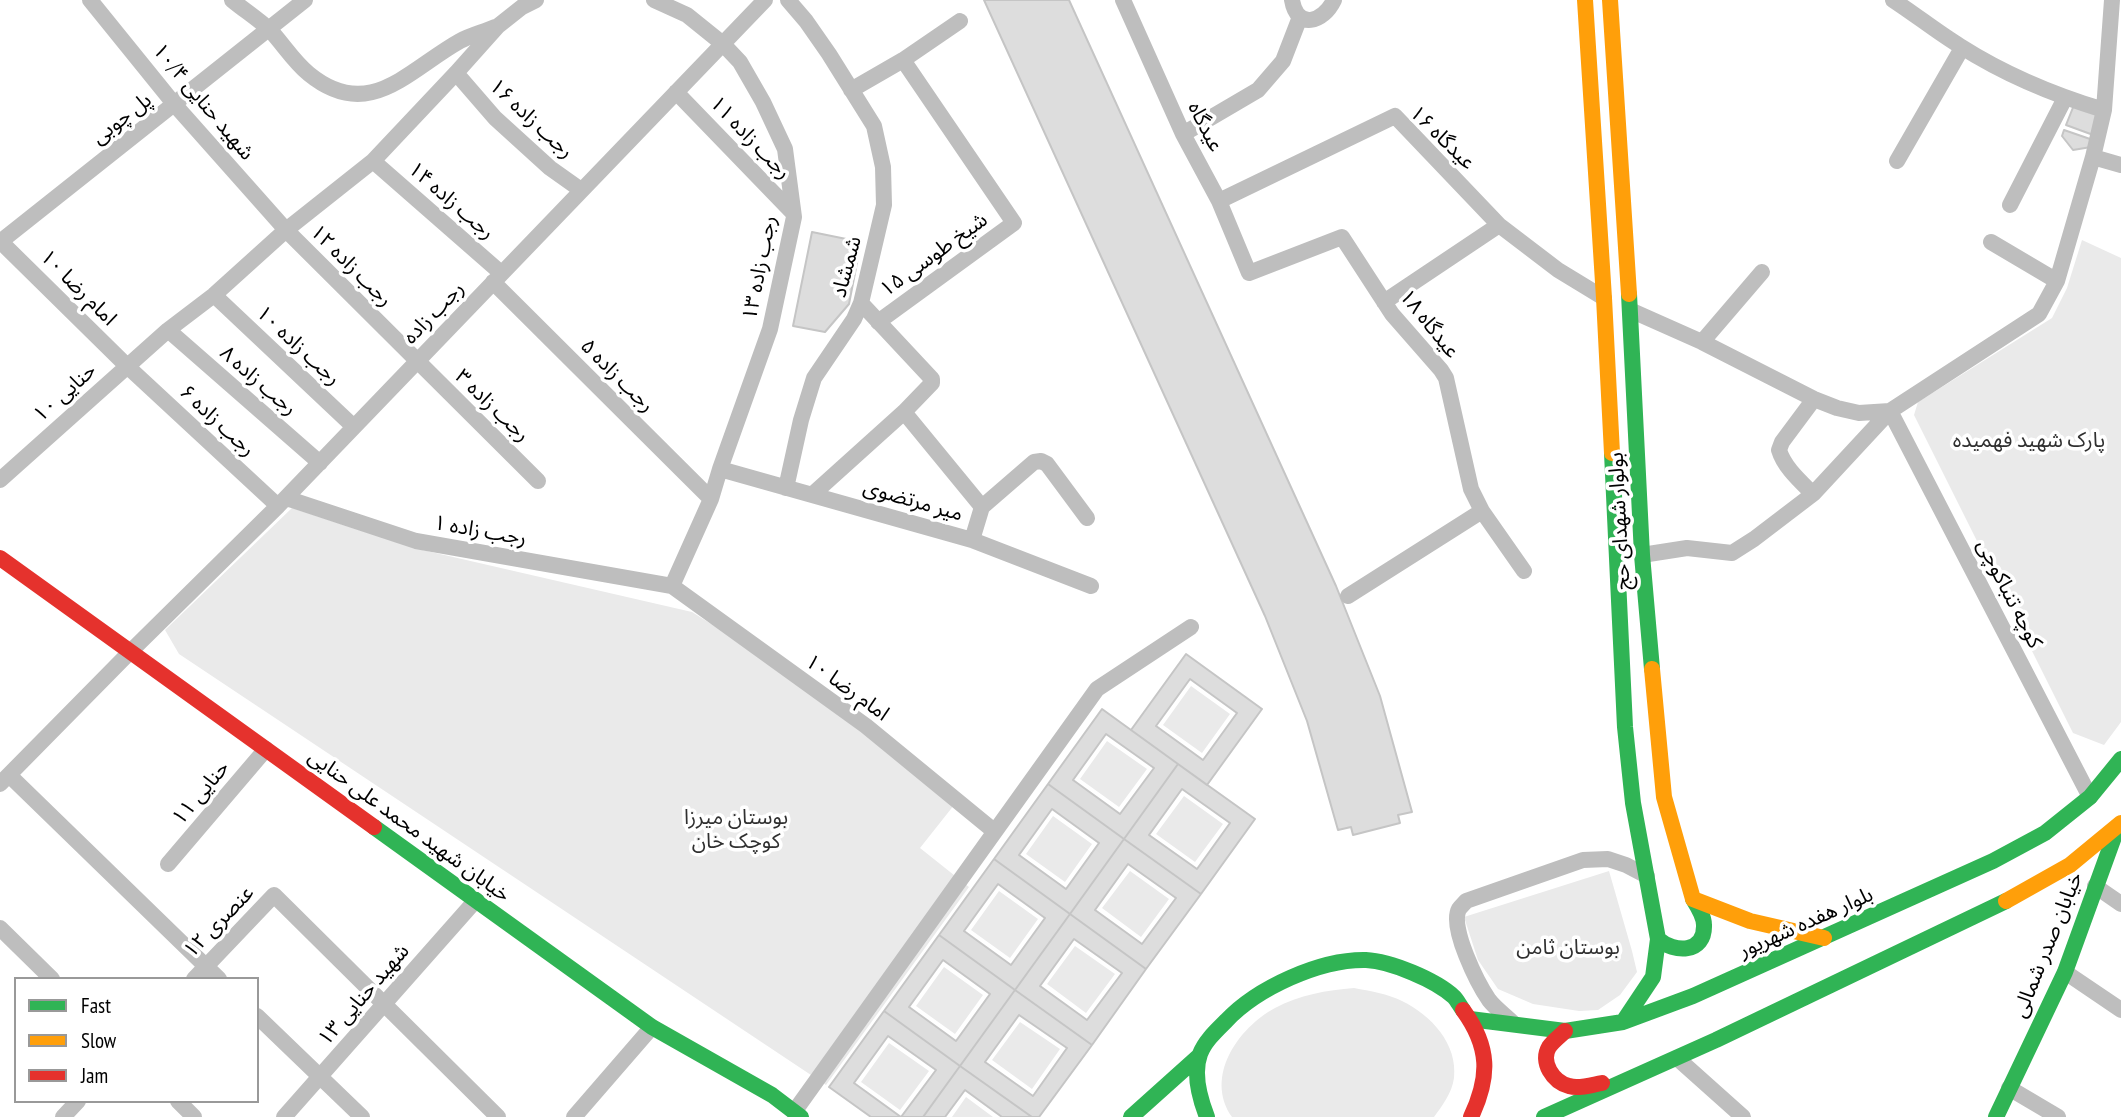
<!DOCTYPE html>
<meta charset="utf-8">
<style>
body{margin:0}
#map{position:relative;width:2121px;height:1117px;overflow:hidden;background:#fff;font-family:"PT Sans Narrow",sans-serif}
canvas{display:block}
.legend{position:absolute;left:14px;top:977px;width:245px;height:126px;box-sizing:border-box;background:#fff;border:2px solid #999;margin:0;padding:9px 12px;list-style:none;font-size:21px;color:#000}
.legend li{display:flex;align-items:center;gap:14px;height:35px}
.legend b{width:35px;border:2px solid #999}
</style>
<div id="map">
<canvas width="2121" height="1117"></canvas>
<ul class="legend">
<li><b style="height:9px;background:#30b455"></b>Fast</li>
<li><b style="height:9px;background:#ff9f0a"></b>Slow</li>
<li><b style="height:9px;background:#e5322d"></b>Jam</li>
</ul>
</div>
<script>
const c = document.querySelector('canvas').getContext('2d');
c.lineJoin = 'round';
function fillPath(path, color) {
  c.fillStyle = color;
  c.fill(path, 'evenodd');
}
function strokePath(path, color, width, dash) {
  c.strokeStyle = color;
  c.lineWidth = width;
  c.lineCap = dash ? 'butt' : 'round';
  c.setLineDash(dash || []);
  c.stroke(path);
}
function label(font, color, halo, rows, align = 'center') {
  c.font = font + ' "PT Sans Narrow","Noto Sans Arabic",sans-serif';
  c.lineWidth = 7;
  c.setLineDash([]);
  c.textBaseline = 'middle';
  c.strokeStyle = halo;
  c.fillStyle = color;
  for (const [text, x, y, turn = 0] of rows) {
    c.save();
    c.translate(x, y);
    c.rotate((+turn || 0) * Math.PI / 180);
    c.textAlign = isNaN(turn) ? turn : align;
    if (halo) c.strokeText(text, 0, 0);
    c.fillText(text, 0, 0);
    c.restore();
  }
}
fillPath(new Path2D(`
 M 2082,240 L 2121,258 L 2121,722 L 2104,745 L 2073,733 L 1914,415 L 1918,402 L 2052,318 L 2067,288 Z
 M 292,508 L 414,548 L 692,612 L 823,694 L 888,739 L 962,795 L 920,848 L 969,887 L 826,1085 L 179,654 L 165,630 Z
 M 1191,686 L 1230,714 L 1202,753 L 1163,725 Z
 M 1107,741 L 1147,769 L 1119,807 L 1080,779 Z
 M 1184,796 L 1223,824 L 1195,862 L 1156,834 Z
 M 1053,816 L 1092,844 L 1065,882 L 1026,854 Z
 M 1130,871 L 1169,899 L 1141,937 L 1102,908 Z
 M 1609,871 L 1632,951 L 1637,972 L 1620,995 L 1598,1010 L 1579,1011 L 1533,1004 L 1498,989 L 1478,960 L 1464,917 Z
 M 999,891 L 1038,919 L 1010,958 L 971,930 Z
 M 1075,946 L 1115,974 L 1086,1013 L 1047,984 Z
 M 944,967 L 983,995 L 955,1034 L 916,1006 Z
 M 1354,988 C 1370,991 1388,994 1402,1001 C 1431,1015 1458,1044 1454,1078 C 1452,1093 1442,1106 1434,1117 L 1232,1117 C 1204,1077 1238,1028 1275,1008 C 1299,995 1327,990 1354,988 Z
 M 1020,1022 L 1060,1049 L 1032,1089 L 992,1060 Z
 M 889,1043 L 929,1071 L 900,1110 L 861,1082 Z
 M 966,1097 L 993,1117 L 952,1117 Z`), '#eaeaea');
const building = new Path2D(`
 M 984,0 L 1069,0 L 1336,586 L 1380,696 L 1412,812 L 1398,815 L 1400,823 L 1353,835 L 1351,827 L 1338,830 L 1307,721 L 1265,616 Z
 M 2074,105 L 2102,114 L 2096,136 L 2066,125 Z
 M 2064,130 L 2093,140 L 2091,147 L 2073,150 L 2062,136 Z
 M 812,232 L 861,242 L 849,304 L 825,332 L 793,326 Z
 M 1186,654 L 1262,709 L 1207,785 L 1131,730 ZM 1190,679 L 1237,713 L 1203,760 L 1156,726 Z
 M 1102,709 L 1178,764 L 1124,839 L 1048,784 ZM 1106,734 L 1154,768 L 1120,814 L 1073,780 Z
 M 1178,764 L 1255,819 L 1201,894 L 1124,839 ZM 1182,789 L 1230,823 L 1197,869 L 1149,835 Z
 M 1048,784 L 1124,839 L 1070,914 L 994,859 ZM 1052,809 L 1099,843 L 1066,889 L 1019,855 Z
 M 1124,839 L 1201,894 L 1146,969 L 1070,914 ZM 1128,864 L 1176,898 L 1142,944 L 1095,910 Z
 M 994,859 L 1070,914 L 1015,990 L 939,935 ZM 998,884 L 1045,918 L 1011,965 L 964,931 Z
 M 1070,914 L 1146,969 L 1092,1045 L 1015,990 ZM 1074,939 L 1122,973 L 1087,1020 L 1040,986 Z
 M 939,935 L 1015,990 L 960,1066 L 884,1011 ZM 943,960 L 990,994 L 956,1041 L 909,1007 Z
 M 1015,990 L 1092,1045 L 1039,1117 L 1032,1117 L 960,1066 ZM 1019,1015 L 1067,1048 L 1033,1096 L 985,1062 Z
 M 884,1011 L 960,1066 L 923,1117 L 871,1117 L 829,1087 ZM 888,1036 L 936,1070 L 901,1117 L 854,1083 Z
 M 960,1066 L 1032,1117 L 1002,1117 L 965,1090 L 945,1117 L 923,1117 Z`);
fillPath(building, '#ddd');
strokePath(building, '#c5c5c5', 2);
strokePath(new Path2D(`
 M 90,0 L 175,105 L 286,230 L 538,481
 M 232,0 C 244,10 258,19 270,30 C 283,44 294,62 309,74 C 369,123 408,70 460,41 C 471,35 484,32 495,27
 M 654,0 L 687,15 L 723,44 L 740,62 L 763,102 L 785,149 L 794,217 L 770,329 L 720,469 L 711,499 L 672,586
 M 1123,0 L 1183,134 L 1219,201 L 1249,273 L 1342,237 L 1392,314 L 1441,370 L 1446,378 L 1471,489 L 1482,511 L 1524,571
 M 1292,0 C 1297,30 1323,23 1334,0
 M 1893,0 C 1916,15 1937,32 1960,46 C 2004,74 2054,95 2104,110
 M 456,73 L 495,118 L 550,168 L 581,190
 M 851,90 L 903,60 L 960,21
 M 676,92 L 793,213
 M 1183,134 L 1258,90 L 1283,61 L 1300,17
 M 2093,157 L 2121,165
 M 373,161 L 501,273
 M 1897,161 L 1962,48
 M 1219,201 L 1395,116 L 1499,225 L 1558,270 L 1604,298
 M 2010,205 L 2065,98
 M 0,241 L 127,366 L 278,506
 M 0,242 L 305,0
 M 1991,242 L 2057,281
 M 493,282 L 711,499
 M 214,295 L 354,427
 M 1384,302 L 1499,225
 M 1630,310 L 1702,342 L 1814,399 L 1837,408 L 1859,413 L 1890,411
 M 878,322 L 1014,223 L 903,60
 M 168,330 L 320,463
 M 1702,342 L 1762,272
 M 1890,411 L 2090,797
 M 904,412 L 982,507
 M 720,469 L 972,540 L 1091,586
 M 0,480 L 168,330 L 214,295 L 286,230 L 373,161 L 456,73 L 498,26 L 522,7 L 536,0
 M 786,488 L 801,420 L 814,378 L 854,319 L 861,303 L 884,205 L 883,167 L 874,126 L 829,54 L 806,21 L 788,0
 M 813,494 L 904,412 L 932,383 L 932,379 L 861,303
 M 1813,494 L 1890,411 L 2039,314 L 2057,281 L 2093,157 L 2104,110 L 2112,0
 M 286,498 L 416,541 L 672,586 L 866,726 L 994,831
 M 972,540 L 982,507 L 1034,462 L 1041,461 L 1047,464 L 1087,518
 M 1642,555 L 1687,548 L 1732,553 L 1754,539 L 1813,494 C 1800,481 1784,467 1779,450 L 1782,442 L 1814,399
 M 1348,596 L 1482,511
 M 9,775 L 219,979
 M 0,784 L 130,652 L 278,506 L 765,0
 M 168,864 L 266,749
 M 2095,886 L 2121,904
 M 0,928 L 52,979
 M 2065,972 L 2121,1010
 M 194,979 L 274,895 L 498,1117
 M 257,1016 L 362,1117
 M 1513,1023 C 1505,1015 1496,1009 1489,1000 C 1478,984 1449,927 1459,909 C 1461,906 1464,904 1466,901 L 1583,860 L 1608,859 L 1626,865 L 1647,876
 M 1677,1058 L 1743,1117
 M 2009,1088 L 2058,1117
 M 178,1101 L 194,1117
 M 794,1112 L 1097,689 L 1191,627
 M 63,1117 L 78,1101
 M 284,1117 L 476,900
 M 574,1117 L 652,1027`), '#bebebe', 16);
strokePath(new Path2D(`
 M 1629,294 L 1642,555 L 1652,669
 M 1612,453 L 1625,727 L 1633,803 L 1658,939 L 1653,977 L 1623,1022
 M 374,827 L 652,1027 L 772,1095 L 801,1117
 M 1658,939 C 1674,953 1705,954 1704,925 C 1704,916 1698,907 1693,899
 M 1470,1019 L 1565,1031 L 1623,1022 L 1693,996 L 1993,861 L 2045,833 L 2090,797 L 2121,759
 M 1131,1117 L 1199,1056
 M 1207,1117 C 1200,1099 1193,1073 1200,1054 C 1205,1041 1216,1031 1226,1021 C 1257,988 1320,959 1366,960 C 1390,961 1436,980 1454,997 C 1457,1000 1460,1006 1463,1010
 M 1544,1117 L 1716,1040 L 2006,901
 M 1996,1117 L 2065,972 L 2118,826`), '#30b455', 16);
strokePath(new Path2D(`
 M 1585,0 L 1604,298 L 1612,453
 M 1610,0 L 1629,294
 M 1652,669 L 1664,797 L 1693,899 L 1750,921 L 1824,938
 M 2006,901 L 2070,865 L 2121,823`), '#ff9f0a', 16);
strokePath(new Path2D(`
 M 0,558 L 374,827
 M 1463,1010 C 1490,1047 1490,1077 1471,1117
 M 1565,1031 C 1560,1036 1553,1041 1549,1047 C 1540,1062 1553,1082 1569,1086 C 1579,1089 1591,1085 1602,1083`), '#e5322d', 16);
label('21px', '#000', '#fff', [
 ["شهید حنایی ۱۰/۴",203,102,50],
 ["پل چوبی",122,119,-38],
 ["رجب زاده ۱۶",531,119,43],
 ["عیدگاه",1205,127,63],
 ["رجب زاده ۱۱",750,138,46],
 ["عیدگاه ۱۶",1442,138,44],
 ["رجب زاده ۱۴",451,201,41],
 ["۱۵ شیخ طوسی",934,255,-36],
 ["رجب زاده ۱۲",351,266,45],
 ["شمشاد",847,267,-75],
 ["رجب زاده ۱۳",760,268,-79],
 ["امام رضا ۱۰",78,288,45],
 ["رجب زاده",434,313,-46],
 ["عیدگاه ۱۸",1429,324,51],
 ["رجب زاده ۱۰",298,346,43],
 ["رجب زاده ۵",617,376,45],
 ["رجب زاده ۸",258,381,41],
 ["حنایی ۱۰",65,393,-42],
 ["رجب زاده ۳",492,406,44],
 ["رجب زاده ۶",217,421,43],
 ["میر مرتضوی",913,501,16],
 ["بولوار شهدای حج",1620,521,-93],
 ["رجب زاده ۱",480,531,10],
 ["کوچه تنباکوچی",2009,594,63],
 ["امام رضا ۱۰",847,688,36],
 ["حنایی ۱۱",201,793,-50],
 ["خیابان شهید محمد علی حنایی",409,826,36],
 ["عنصری ۱۲",219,922,-46],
 ["بلوار هفده شهریور",1806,923,-24],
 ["خیابان صدر شمالی",2048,945,-68],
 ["شهید حنایی ۱۳",364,995,-49]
]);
label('21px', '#303030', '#fff', [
 ["پارک شهید فهمیده",2029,441],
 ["بوستان میرزا",736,818],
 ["کوچک خان",736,842],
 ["بوستان ثامن",1568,948]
]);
</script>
